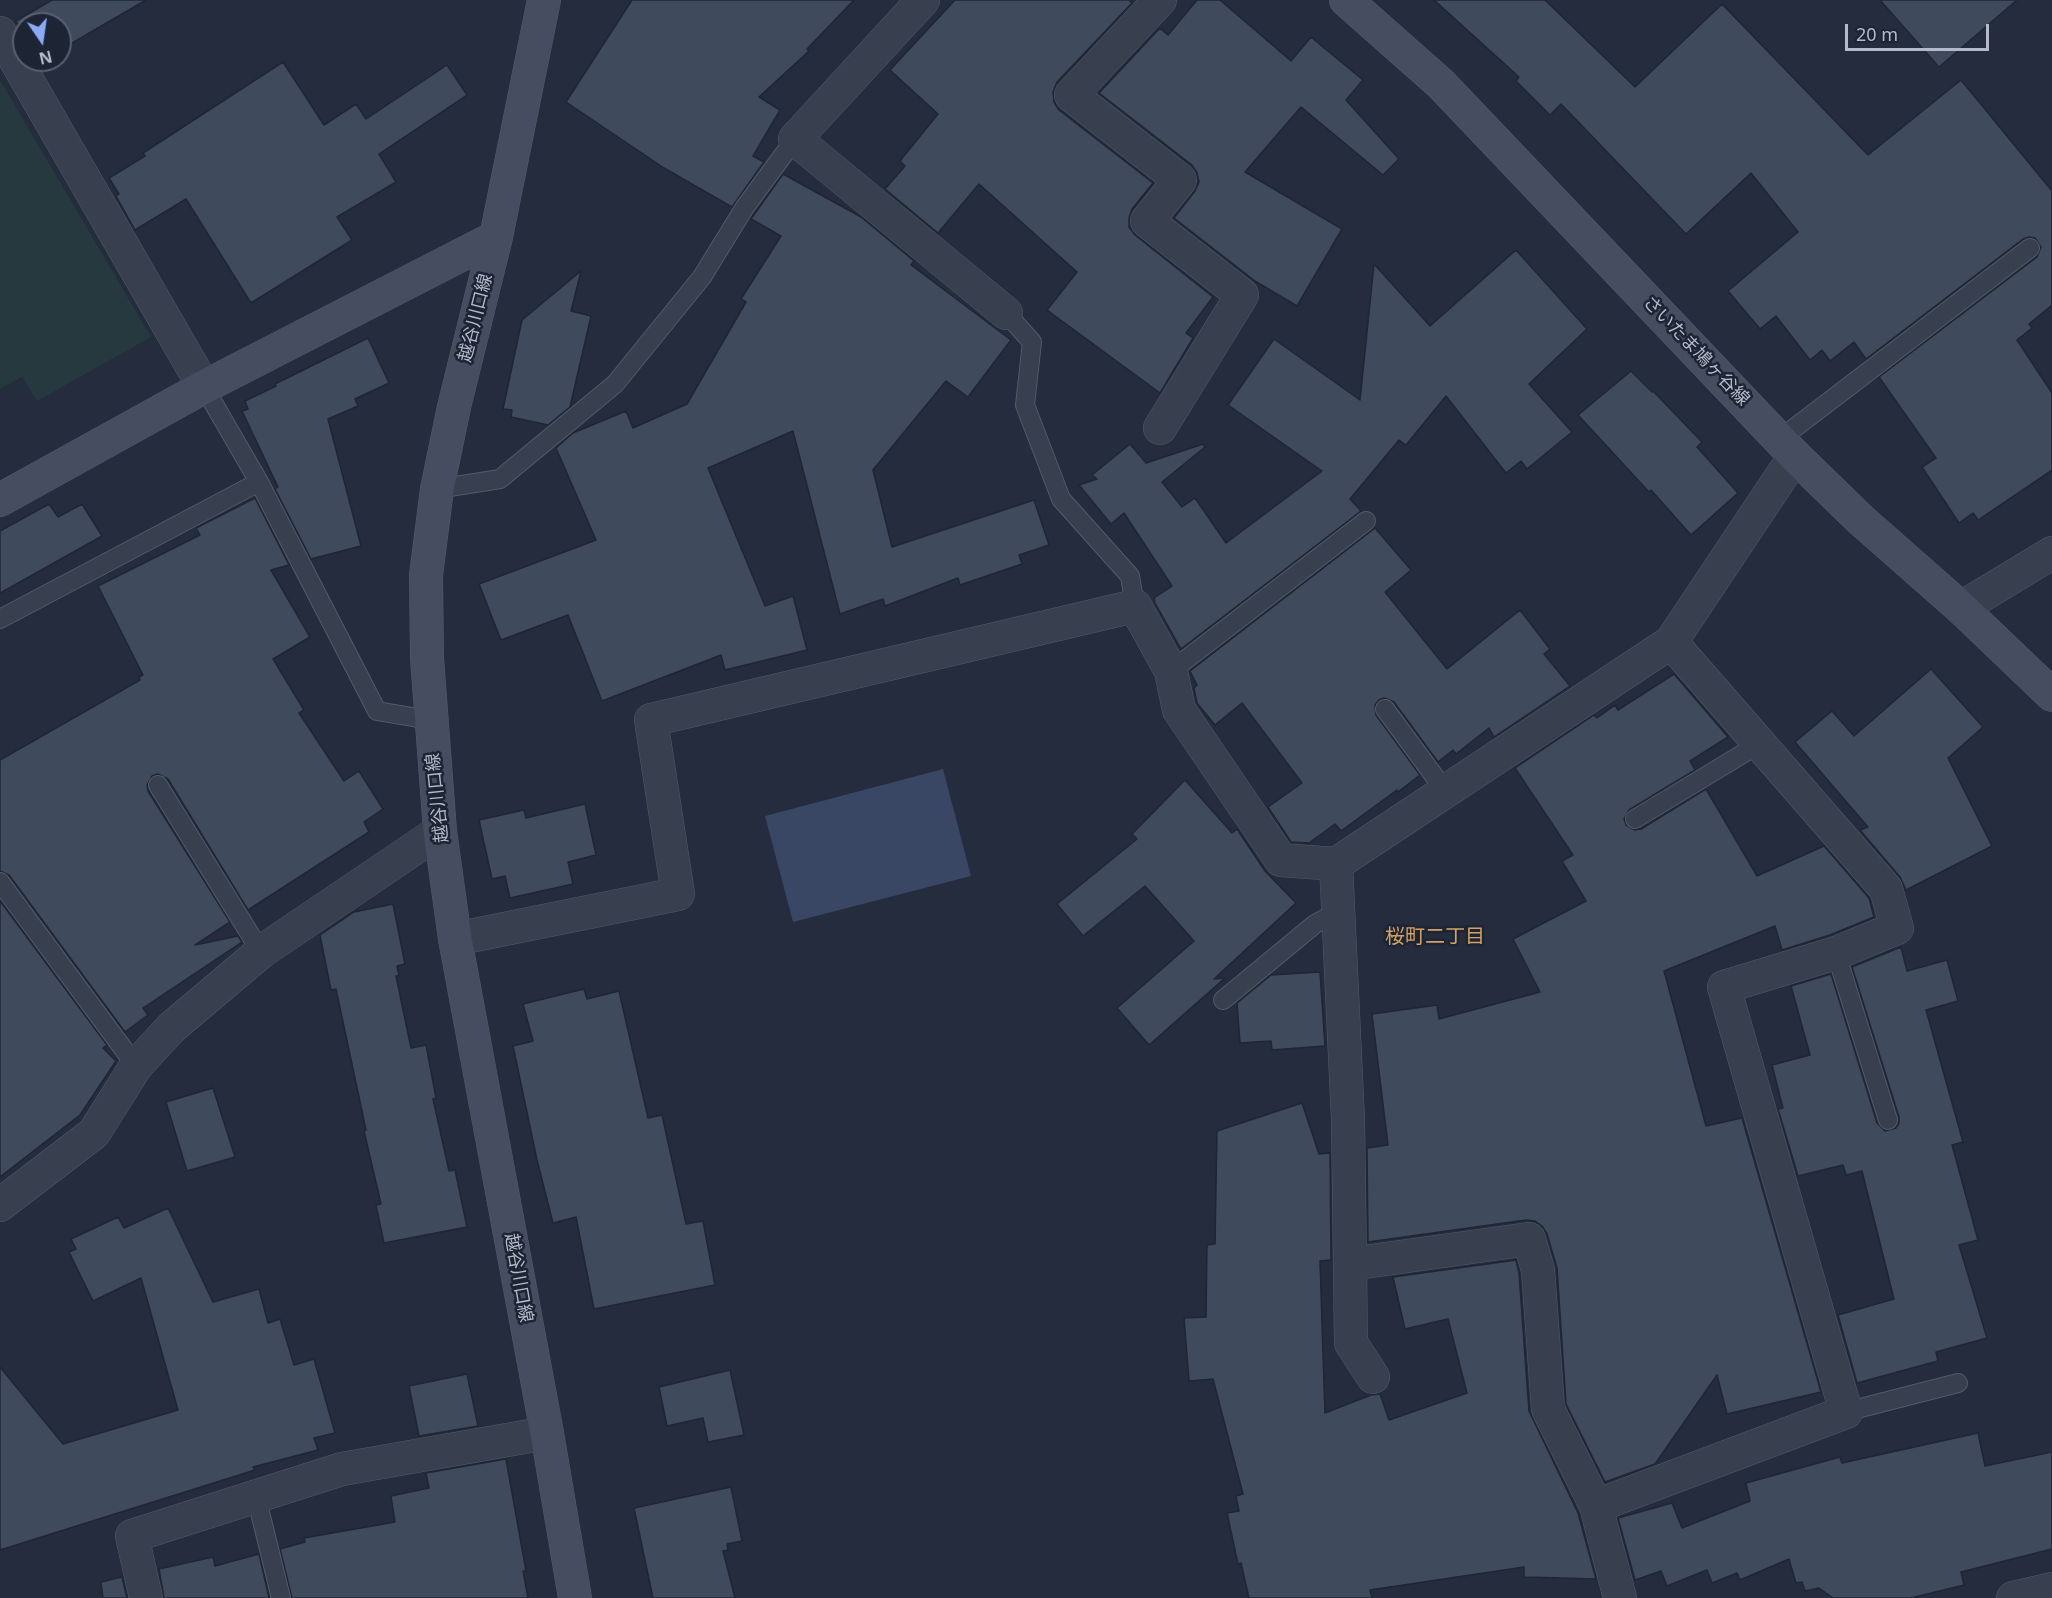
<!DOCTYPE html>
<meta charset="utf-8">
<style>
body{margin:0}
#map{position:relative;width:2052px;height:1598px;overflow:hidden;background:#242c3d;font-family:"Noto Sans",sans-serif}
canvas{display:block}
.north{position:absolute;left:12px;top:12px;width:60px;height:60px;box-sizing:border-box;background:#1d2433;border:2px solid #59606f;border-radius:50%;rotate:167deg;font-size:16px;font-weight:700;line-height:24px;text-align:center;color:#b4bac9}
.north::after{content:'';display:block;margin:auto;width:21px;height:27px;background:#8ca9f6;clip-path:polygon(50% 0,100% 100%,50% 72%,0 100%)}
.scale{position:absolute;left:1845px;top:24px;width:144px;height:27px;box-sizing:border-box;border:3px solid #b4bac9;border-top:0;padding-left:8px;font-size:18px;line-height:21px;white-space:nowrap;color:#b4bac9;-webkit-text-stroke:4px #1d2433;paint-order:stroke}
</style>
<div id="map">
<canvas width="2052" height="1598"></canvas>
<div class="north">N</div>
<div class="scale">20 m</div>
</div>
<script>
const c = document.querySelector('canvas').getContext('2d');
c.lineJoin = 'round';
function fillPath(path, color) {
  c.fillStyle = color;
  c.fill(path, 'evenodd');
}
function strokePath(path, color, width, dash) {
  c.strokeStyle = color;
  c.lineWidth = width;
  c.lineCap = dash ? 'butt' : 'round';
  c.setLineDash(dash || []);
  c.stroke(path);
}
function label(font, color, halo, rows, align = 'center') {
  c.font = font + ' "Noto Sans","Noto Sans JP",sans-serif';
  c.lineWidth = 5;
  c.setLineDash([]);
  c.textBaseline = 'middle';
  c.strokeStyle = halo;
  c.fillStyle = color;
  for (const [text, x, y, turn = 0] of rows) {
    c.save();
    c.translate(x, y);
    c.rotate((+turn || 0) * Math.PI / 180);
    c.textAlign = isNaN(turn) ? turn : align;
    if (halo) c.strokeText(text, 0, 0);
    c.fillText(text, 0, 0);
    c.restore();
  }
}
fillPath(new Path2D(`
 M 0,80 L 151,337 L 37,401 L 22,377 L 0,389 Z`), '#26393e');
fillPath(new Path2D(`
 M 943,769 L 971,876 L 793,922 L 765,816 Z`), '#394664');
const building = new Path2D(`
 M 52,0 L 146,0 L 60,50 L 60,24 L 24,24 L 24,35 L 16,21 Z
 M 632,0 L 854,0 L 807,49 L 809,51 L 759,97 L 780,110 L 753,156 L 764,162 L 732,207 L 664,168 L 566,102 Z
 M 955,0 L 1129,0 L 1132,3 L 1057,82 L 1053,92 L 1054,102 L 1059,110 L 1153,183 L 1132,209 L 1129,218 L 1129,227 L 1135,235 L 1213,297 L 1186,333 L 1193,338 L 1160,393 L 1047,310 L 1077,272 L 979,184 L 938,233 L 885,189 L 905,166 L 900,161 L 938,114 L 890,70 Z
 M 1197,0 L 1220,0 L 1291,61 L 1311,37 L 1363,80 L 1346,100 L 1399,159 L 1383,175 L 1301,107 L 1245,172 L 1342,229 L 1297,306 L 1255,281 L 1174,218 L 1195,191 L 1199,182 L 1197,173 L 1192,165 L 1099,93 L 1160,28 L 1168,35 Z
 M 1434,0 L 1545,0 L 1635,87 L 1722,4 L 1868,155 L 1961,80 L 2052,191 L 2052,305 L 2029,324 L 2032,328 L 2017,340 L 2052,393 L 2052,470 L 1978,520 L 1973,513 L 1959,523 L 1922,467 L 1936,458 L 1879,377 L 2037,257 L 2041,247 L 2035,238 L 2029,237 L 2023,239 L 1866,359 L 1854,342 L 1830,361 L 1822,350 L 1810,360 L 1776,316 L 1760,329 L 1728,291 L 1798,232 L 1751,173 L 1686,234 L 1561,104 L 1550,115 L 1516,81 L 1519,77 Z
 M 1880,0 L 2017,0 L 1939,67 Z
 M 283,62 L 324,125 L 356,104 L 366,119 L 447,65 L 467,95 L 379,154 L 396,182 L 337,217 L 352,240 L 251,303 L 186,199 L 135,230 L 116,196 L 119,194 L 109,178 L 145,156 L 143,153 Z
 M 783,174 L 861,217 L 914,261 L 911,265 L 1011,340 L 968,397 L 946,381 L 873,470 L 892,547 L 1034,500 L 1049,545 L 1019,555 L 1022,564 L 960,585 L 958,578 L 885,606 L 883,599 L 840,614 L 793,431 L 708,468 L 765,606 L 793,596 L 807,650 L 725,670 L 721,655 L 602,701 L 568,615 L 501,640 L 479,584 L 596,540 L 556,448 L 573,433 L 626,411 L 633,428 L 687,404 L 746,302 L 741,299 L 781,236 L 751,219 Z
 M 1516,250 L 1587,329 L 1529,384 L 1572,432 L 1527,469 L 1521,461 L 1506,473 L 1446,396 L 1406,445 L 1399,440 L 1350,499 L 1361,511 L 1181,649 L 1155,603 L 1154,598 L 1172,586 L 1124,513 L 1111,524 L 1079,485 L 1097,479 L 1092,475 L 1130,444 L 1146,463 L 1203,444 L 1205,447 L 1162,482 L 1182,507 L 1195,498 L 1226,543 L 1322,471 L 1228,405 L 1274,339 L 1360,400 L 1374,264 L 1430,326 Z
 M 581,271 L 571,311 L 591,316 L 570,407 L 548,425 L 511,417 L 512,410 L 503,409 L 522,320 Z
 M 368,338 L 389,383 L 355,399 L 358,406 L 328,419 L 361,546 L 311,559 L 275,489 L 278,487 L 242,411 L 248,409 L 245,401 L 276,386 L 275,384 Z
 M 1631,371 L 1652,392 L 1653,391 L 1702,442 L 1697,447 L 1738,493 L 1691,535 L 1651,490 L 1649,492 L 1578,415 Z
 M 255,498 L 289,565 L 271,570 L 310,637 L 273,659 L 304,710 L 299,713 L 344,781 L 359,771 L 383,809 L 364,822 L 369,832 L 248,910 L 168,779 L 158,774 L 152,776 L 147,785 L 148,791 L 230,922 L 195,945 L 238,936 L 242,942 L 143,1008 L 148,1015 L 125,1032 L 9,875 L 0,871 L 0,760 L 140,680 L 139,677 L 143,675 L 98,586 L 200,535 L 196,528 Z
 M 49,504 L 58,517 L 82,504 L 102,536 L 0,593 L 0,531 Z
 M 1375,528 L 1411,570 L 1385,592 L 1447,669 L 1520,610 L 1550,649 L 1544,654 L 1570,686 L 1494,737 L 1489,728 L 1456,754 L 1453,750 L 1438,762 L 1394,702 L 1384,698 L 1379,700 L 1375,705 L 1376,715 L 1420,775 L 1398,792 L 1397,790 L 1341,831 L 1335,824 L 1309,843 L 1291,842 L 1268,807 L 1302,783 L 1242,703 L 1215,725 L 1197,703 L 1194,688 L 1197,685 L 1190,671 Z
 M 1931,669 L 1983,727 L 1948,758 L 1992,846 L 1906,890 L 1900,877 L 1860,830 L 1868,827 L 1795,742 L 1832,711 L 1854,736 Z
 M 1674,674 L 1728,737 L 1690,761 L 1695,770 L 1629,810 L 1624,819 L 1626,825 L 1635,830 L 1641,829 L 1706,789 L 1757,876 L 1824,846 L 1869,898 L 1874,917 L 1830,935 L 1782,950 L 1775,926 L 1664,971 L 1706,1126 L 1742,1118 L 1821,1392 L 1727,1414 L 1717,1375 L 1655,1464 L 1605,1482 L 1566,1404 L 1557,1268 L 1547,1234 L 1542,1226 L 1535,1221 L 1526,1220 L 1368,1242 L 1367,1148 L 1388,1145 L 1372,1014 L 1437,1005 L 1439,1019 L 1540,992 L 1513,939 L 1586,901 L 1562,861 L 1573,855 L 1515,768 L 1594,715 L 1597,718 L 1615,705 L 1618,710 Z
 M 1185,780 L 1232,833 L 1237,829 L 1265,871 L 1296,903 L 1214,979 L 1225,978 L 1149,1045 L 1117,1008 L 1194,941 L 1145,886 L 1083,936 L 1057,904 L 1137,839 L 1132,834 Z
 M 585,804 L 596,855 L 568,862 L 573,884 L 510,898 L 505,876 L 492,879 L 479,820 L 524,810 L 526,818 Z
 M 0,901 L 107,1045 L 103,1048 L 116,1061 L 80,1115 L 0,1177 Z
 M 393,904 L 405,964 L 397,966 L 399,976 L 396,976 L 411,1048 L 426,1045 L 436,1098 L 433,1099 L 449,1171 L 455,1170 L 467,1227 L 384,1243 L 376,1205 L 381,1204 L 364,1131 L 366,1130 L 336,989 L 331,990 L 320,935 L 354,912 Z
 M 1901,947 L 1907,971 L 1947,960 L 1958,1001 L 1926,1010 L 1963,1142 L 1952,1145 L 1978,1240 L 1959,1245 L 1987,1338 L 1936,1352 L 1938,1361 L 1857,1383 L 1838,1315 L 1894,1299 L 1862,1171 L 1846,1175 L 1843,1165 L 1798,1176 L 1778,1109 L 1783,1108 L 1772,1065 L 1810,1055 L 1791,986 L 1831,974 L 1877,1123 L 1885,1131 L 1896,1128 L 1899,1123 L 1899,1117 L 1852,967 Z
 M 1320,972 L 1325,1046 L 1272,1050 L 1271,1041 L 1240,1043 L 1237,1003 L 1271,975 Z
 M 584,989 L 587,999 L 619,991 L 648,1118 L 662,1115 L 686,1224 L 703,1221 L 715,1285 L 594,1309 L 576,1217 L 553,1223 L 537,1160 L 513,1046 L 533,1041 L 523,1004 Z
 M 213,1088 L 235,1157 L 187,1171 L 166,1102 Z
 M 1302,1103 L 1319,1154 L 1330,1153 L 1331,1260 L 1320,1261 L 1325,1413 L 1371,1395 L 1380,1394 L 1389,1420 L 1467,1393 L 1448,1319 L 1405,1329 L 1393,1277 L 1516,1260 L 1519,1273 L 1529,1411 L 1578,1513 L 1596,1579 L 1524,1577 L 1524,1567 L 1370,1590 L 1372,1598 L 1249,1598 L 1241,1563 L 1238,1564 L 1227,1513 L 1239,1511 L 1236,1496 L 1243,1494 L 1213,1379 L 1189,1381 L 1184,1318 L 1206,1317 L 1207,1245 L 1215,1244 L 1217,1131 Z
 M 168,1208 L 213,1302 L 259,1289 L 268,1323 L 280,1319 L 294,1365 L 314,1359 L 335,1433 L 314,1438 L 318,1450 L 253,1467 L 255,1470 L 0,1550 L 0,1367 L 63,1444 L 178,1410 L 141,1278 L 93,1301 L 69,1252 L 76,1249 L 71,1239 L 118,1217 L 124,1228 Z
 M 730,1370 L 744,1435 L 708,1442 L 703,1418 L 667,1426 L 659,1387 Z
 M 467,1374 L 478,1426 L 419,1436 L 409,1386 Z
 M 1978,1433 L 1985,1466 L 2052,1452 L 2052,1549 L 1961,1572 L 1964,1585 L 1911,1598 L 1833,1598 L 1819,1588 L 1805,1591 L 1802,1582 L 1796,1583 L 1789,1559 L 1740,1580 L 1737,1573 L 1712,1583 L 1707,1570 L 1667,1586 L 1661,1571 L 1635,1580 L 1618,1518 L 1672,1503 L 1682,1528 L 1750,1501 L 1746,1483 L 1840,1457 L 1842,1463 Z
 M 506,1459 L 526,1571 L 523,1571 L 528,1598 L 292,1598 L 280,1549 L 305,1542 L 304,1538 L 395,1522 L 391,1496 L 429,1488 L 426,1473 Z
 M 731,1487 L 742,1541 L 727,1544 L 728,1550 L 723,1551 L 735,1598 L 653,1598 L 634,1508 Z
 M 259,1554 L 269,1598 L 164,1598 L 159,1569 L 213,1557 L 215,1566 Z
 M 122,1577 L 127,1598 L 103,1598 L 101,1582 Z`);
fillPath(building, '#404a5d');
strokePath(building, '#1f2635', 1.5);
const lane = new Path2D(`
 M 1006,313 L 1032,342 L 1025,405 L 1061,499 L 1130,576 L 1135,606
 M 204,387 L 259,482 L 377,711 L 430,720
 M 1780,439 L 2030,248
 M 437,489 L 500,479 L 615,384 L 702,277 L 745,207 L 795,139
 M 0,619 L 259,482
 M 1171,671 L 1366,521
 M 1385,709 L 1446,792
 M 158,785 L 261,952
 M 1635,819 L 1759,744
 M 0,882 L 136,1066
 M 1836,953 L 1888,1120
 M 1223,1000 L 1315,924 L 1337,912
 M 1845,1412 L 1958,1383
 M 256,1496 L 281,1598`);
const street = new Path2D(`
 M 923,0 L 795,139 L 1006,313
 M 0,33 L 204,387
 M 1160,428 L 1242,295 L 1147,221 L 1180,180 L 1071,95 L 1160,0
 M 1961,608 L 2052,553
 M 1336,864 L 1671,642 L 1795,456
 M 455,939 L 678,894 L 651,720 L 1135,606 L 1171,671 L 1179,710 L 1281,860 L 1336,864 L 1348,1120 L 1351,1343 L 1373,1377
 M 0,1205 L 94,1133 L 136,1066 L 171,1028 L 261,952 L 440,831
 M 1350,1264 L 1529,1239 L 1538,1270 L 1548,1409 L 1596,1506 L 1620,1598
 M 1596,1506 L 1846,1412 L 1724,987 L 1836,953 L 1897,928 L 1886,889 L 1671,642
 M 146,1598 L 132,1536 L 342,1469 L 547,1433
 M 2013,1598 L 2052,1589`);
const secondary = new Path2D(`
 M 544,0 L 496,237 L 454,407 L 437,489 L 426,575 L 427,658 L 440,831 L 455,939 L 547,1433 L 575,1598
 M 1346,0 L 1441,84 L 1795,456 L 1861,520 L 1961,608 L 2052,695
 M 0,500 L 204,387 L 496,237`);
strokePath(lane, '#535a69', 20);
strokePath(street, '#535a69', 34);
strokePath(secondary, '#535a69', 34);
strokePath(lane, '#383f4e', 18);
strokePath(street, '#383f4e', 33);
strokePath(secondary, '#464d60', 33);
label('18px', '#b4bac9', '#1d2433', [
 ["越谷川口線",476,318,-76],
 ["さいたま鳩ヶ谷線",1696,351,46],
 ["越谷川口線",438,798,-96],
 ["越谷川口線",518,1278,80]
]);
label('20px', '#d3a165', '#1d2433', [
 ["桜町二丁目",1435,937]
]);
</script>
